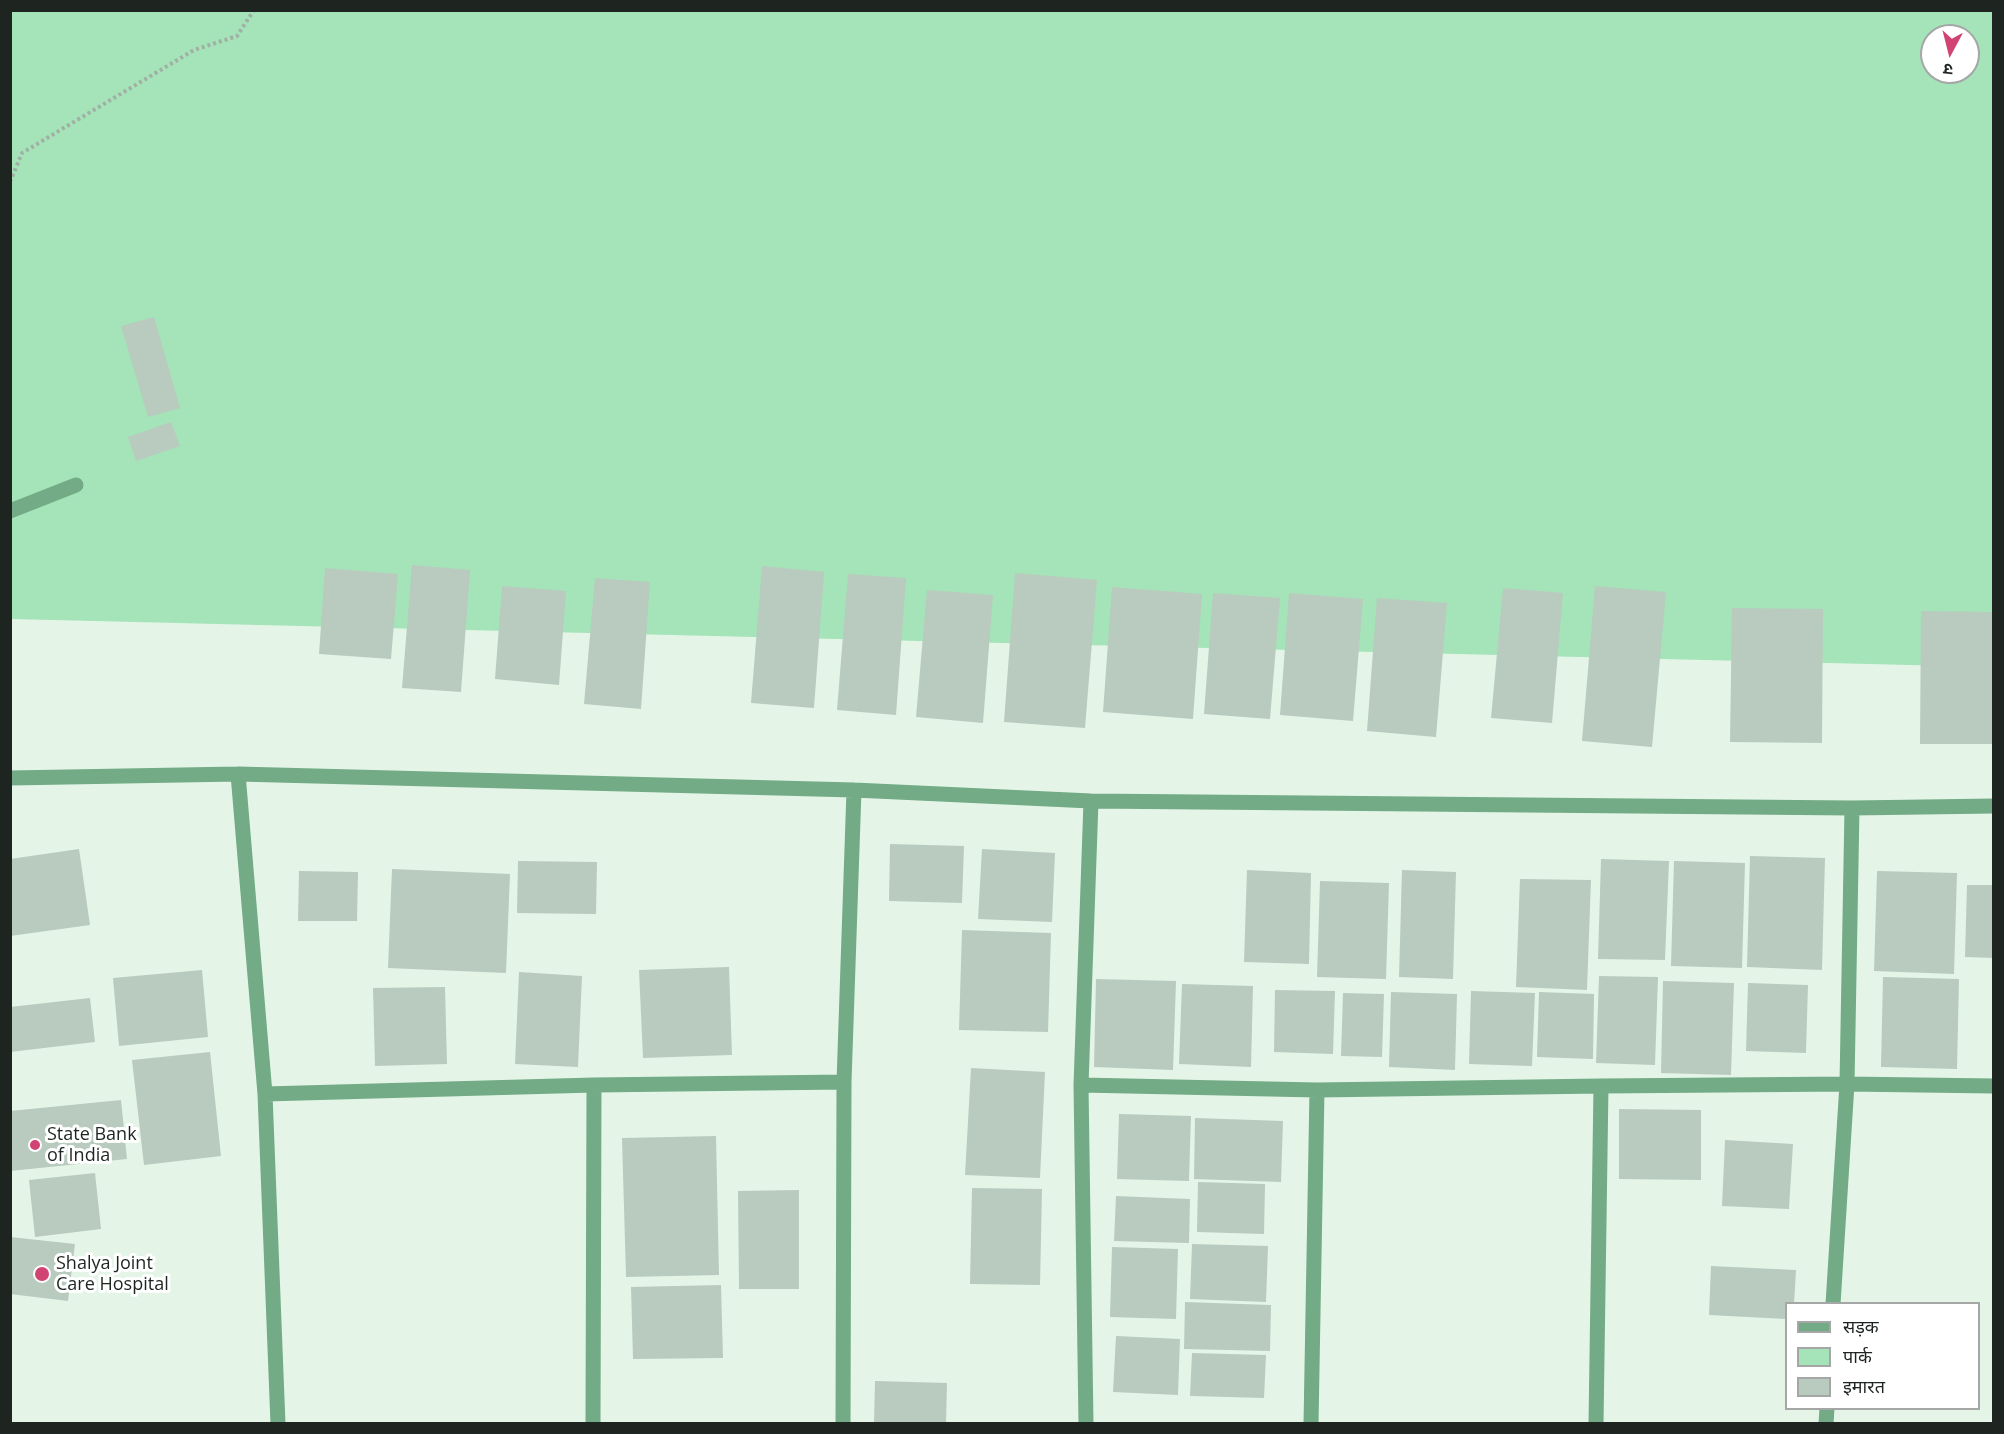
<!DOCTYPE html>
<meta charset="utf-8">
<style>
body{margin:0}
#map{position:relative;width:2004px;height:1434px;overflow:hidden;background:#e4f5e8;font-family:"Open Sans","Noto Sans Devanagari",sans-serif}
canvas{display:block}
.frame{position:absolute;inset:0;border:12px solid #1e2420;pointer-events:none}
.legend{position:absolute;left:1785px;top:1302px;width:195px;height:108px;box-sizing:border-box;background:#fff;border:2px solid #a5a7a6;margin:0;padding:8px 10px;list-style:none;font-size:18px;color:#1e2420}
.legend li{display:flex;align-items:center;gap:12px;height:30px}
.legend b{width:30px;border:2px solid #a5a7a6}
.north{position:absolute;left:1920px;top:24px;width:60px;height:60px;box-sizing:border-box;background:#fff;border:2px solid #a5a7a6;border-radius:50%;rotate:187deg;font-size:16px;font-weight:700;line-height:24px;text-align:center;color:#1e2420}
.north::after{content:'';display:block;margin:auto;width:21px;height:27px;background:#d04372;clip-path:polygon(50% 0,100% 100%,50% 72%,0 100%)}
</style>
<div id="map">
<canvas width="2004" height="1434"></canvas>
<div class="frame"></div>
<ul class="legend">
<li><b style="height:8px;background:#72ab85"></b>सड़क</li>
<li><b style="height:16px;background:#a4e4b8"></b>पार्क</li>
<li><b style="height:16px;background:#b9cabe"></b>इमारत</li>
</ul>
<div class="north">उ</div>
</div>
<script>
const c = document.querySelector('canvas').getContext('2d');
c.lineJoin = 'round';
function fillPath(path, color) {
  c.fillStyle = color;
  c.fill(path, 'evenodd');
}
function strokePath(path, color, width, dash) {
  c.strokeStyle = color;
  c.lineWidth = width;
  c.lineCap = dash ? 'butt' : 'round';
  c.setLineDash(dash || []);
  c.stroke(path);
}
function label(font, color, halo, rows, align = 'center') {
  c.font = font + ' "Open Sans",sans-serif';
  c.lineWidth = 6;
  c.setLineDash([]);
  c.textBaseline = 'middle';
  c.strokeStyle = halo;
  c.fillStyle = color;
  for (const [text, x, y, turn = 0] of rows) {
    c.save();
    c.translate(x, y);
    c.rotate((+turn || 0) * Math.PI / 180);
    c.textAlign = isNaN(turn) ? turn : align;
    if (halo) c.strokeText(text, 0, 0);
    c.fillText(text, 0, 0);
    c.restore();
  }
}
fillPath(new Path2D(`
 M 11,11 L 1993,11 L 1993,667 L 11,619 ZM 1932,36 L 1968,36 L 1968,72 L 1932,72 Z`), '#a4e4b8');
fillPath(new Path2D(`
 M 154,317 L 180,408 L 148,417 L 121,326 Z
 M 171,422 L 180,446 L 136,461 L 128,437 Z
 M 412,565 L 470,570 L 461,692 L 402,688 Z
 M 762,566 L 824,572 L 814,708 L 751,703 Z
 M 325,568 L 398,574 L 391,659 L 319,654 Z
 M 1015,573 L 1097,580 L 1085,728 L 1004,722 Z
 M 848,574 L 906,578 L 896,715 L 837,710 Z
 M 595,578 L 650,582 L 641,709 L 584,704 Z
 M 502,586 L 566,591 L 559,685 L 495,679 Z
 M 1595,586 L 1666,592 L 1652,747 L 1582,741 Z
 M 1112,587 L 1202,594 L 1193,719 L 1103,712 Z
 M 1503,588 L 1563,593 L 1552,723 L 1491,718 Z
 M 927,590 L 993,595 L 983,723 L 916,717 Z
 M 1213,593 L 1280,598 L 1270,719 L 1204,714 Z
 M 1289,593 L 1363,599 L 1353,721 L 1280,715 Z
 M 1377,598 L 1447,603 L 1436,737 L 1367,731 Z
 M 1732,608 L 1823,609 L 1822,743 L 1730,742 Z
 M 1921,611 L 1994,612 L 1994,744 L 1920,744 Z
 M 890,844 L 964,846 L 962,903 L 889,901 Z
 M 79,849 L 90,925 L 10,936 L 10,859 Z
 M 982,849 L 1055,853 L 1052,922 L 978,919 Z
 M 1750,856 L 1825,858 L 1822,970 L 1747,967 Z
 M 1601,859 L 1669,861 L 1665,960 L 1598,959 Z
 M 518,861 L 597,862 L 596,914 L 517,913 Z
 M 1674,861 L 1745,863 L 1742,968 L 1671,966 Z
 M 392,869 L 510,874 L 506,973 L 388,968 Z
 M 1247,870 L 1311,873 L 1309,964 L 1244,962 Z
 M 1402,870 L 1456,872 L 1453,979 L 1399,977 Z
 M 299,871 L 358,872 L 357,921 L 298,921 Z
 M 1877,871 L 1957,873 L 1954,974 L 1874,971 Z
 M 1520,879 L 1591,880 L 1587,990 L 1516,987 Z
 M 1320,881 L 1389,883 L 1386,979 L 1317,977 Z
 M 1967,885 L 1994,885 L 1994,958 L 1965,957 Z
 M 962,930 L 1051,933 L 1048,1032 L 959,1030 Z
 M 729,967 L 732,1055 L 643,1058 L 639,970 Z
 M 202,970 L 208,1037 L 119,1046 L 113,978 Z
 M 519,972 L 582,976 L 578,1067 L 515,1064 Z
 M 1599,976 L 1658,977 L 1655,1065 L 1596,1063 Z
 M 1883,977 L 1959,979 L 1957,1069 L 1881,1067 Z
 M 1096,979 L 1176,981 L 1173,1070 L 1094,1067 Z
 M 1663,981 L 1734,983 L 1731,1075 L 1661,1073 Z
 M 1748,983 L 1808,985 L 1806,1053 L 1746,1051 Z
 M 1182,984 L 1253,986 L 1251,1067 L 1179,1064 Z
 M 445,987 L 447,1064 L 375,1066 L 373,988 Z
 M 1275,990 L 1335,991 L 1333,1054 L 1274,1052 Z
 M 1471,991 L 1535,993 L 1532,1066 L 1469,1064 Z
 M 1391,992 L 1457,994 L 1455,1070 L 1389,1067 Z
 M 1539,992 L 1594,994 L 1593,1059 L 1537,1057 Z
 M 1343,993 L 1384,994 L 1382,1057 L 1341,1056 Z
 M 90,998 L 95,1042 L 10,1052 L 10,1007 Z
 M 210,1052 L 221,1156 L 144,1165 L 132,1060 Z
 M 971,1068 L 1045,1072 L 1040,1178 L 965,1175 Z
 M 121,1100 L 127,1159 L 10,1171 L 10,1111 Z
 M 1619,1109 L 1701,1110 L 1701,1180 L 1619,1179 Z
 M 1119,1114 L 1191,1116 L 1189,1181 L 1117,1179 Z
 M 1195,1118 L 1283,1121 L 1281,1182 L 1194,1179 Z
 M 716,1136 L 719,1275 L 626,1277 L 622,1138 Z
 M 1725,1140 L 1793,1144 L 1789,1209 L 1722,1206 Z
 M 95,1173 L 101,1229 L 35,1237 L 29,1180 Z
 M 1198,1182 L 1265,1184 L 1264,1234 L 1197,1232 Z
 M 972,1188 L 1042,1189 L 1040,1285 L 970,1284 Z
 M 799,1190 L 799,1289 L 739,1289 L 738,1191 Z
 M 1116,1196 L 1190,1199 L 1189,1243 L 1114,1241 Z
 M 10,1237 L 75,1244 L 68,1301 L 10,1294 Z
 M 1192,1244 L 1268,1246 L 1266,1302 L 1190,1299 Z
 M 1112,1247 L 1178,1249 L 1176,1319 L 1110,1317 Z
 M 1711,1266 L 1796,1270 L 1794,1304 L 1786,1304 L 1786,1319 L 1709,1315 Z
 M 721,1285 L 723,1358 L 633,1359 L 631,1287 Z
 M 1185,1302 L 1271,1305 L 1270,1351 L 1184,1349 Z
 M 1116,1336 L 1180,1339 L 1178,1395 L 1113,1392 Z
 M 1192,1353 L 1266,1355 L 1264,1398 L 1190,1396 Z
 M 875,1381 L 947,1383 L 946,1424 L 874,1424 Z`), '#b9cabe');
strokePath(new Path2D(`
 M 10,182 L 22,153 L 194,50 L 237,36 L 254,10`), '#a1afa5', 4, [3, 3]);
strokePath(new Path2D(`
 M 10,511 L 76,485
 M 238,774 L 265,1094 L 278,1424
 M 10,778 L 238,774 L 854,790 L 1091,801 L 1852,808 L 1994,806
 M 1081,1085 L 1317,1090 L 1601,1086 L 1847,1084 L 1994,1086
 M 265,1094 L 594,1085 L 844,1082
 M 1833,1304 L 1847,1084 L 1852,808
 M 593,1424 L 594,1085
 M 843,1424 L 844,1082 L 854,790
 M 1086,1424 L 1081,1085 L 1091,801
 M 1311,1424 L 1317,1090
 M 1596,1424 L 1601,1086
 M 1826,1424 L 1827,1408`), '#72ab85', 15);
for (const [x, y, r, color] of [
 [35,1145,6,"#d04372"],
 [42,1274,8,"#d04372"]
]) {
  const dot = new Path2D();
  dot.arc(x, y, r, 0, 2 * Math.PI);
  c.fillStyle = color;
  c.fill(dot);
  strokePath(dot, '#fff', 2);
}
label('18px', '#1e2420', '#fff', [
 ["State Bank",47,1135],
 ["of India",47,1156],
 ["Shalya Joint",56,1264],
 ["Care Hospital",56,1285]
], 'left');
</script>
